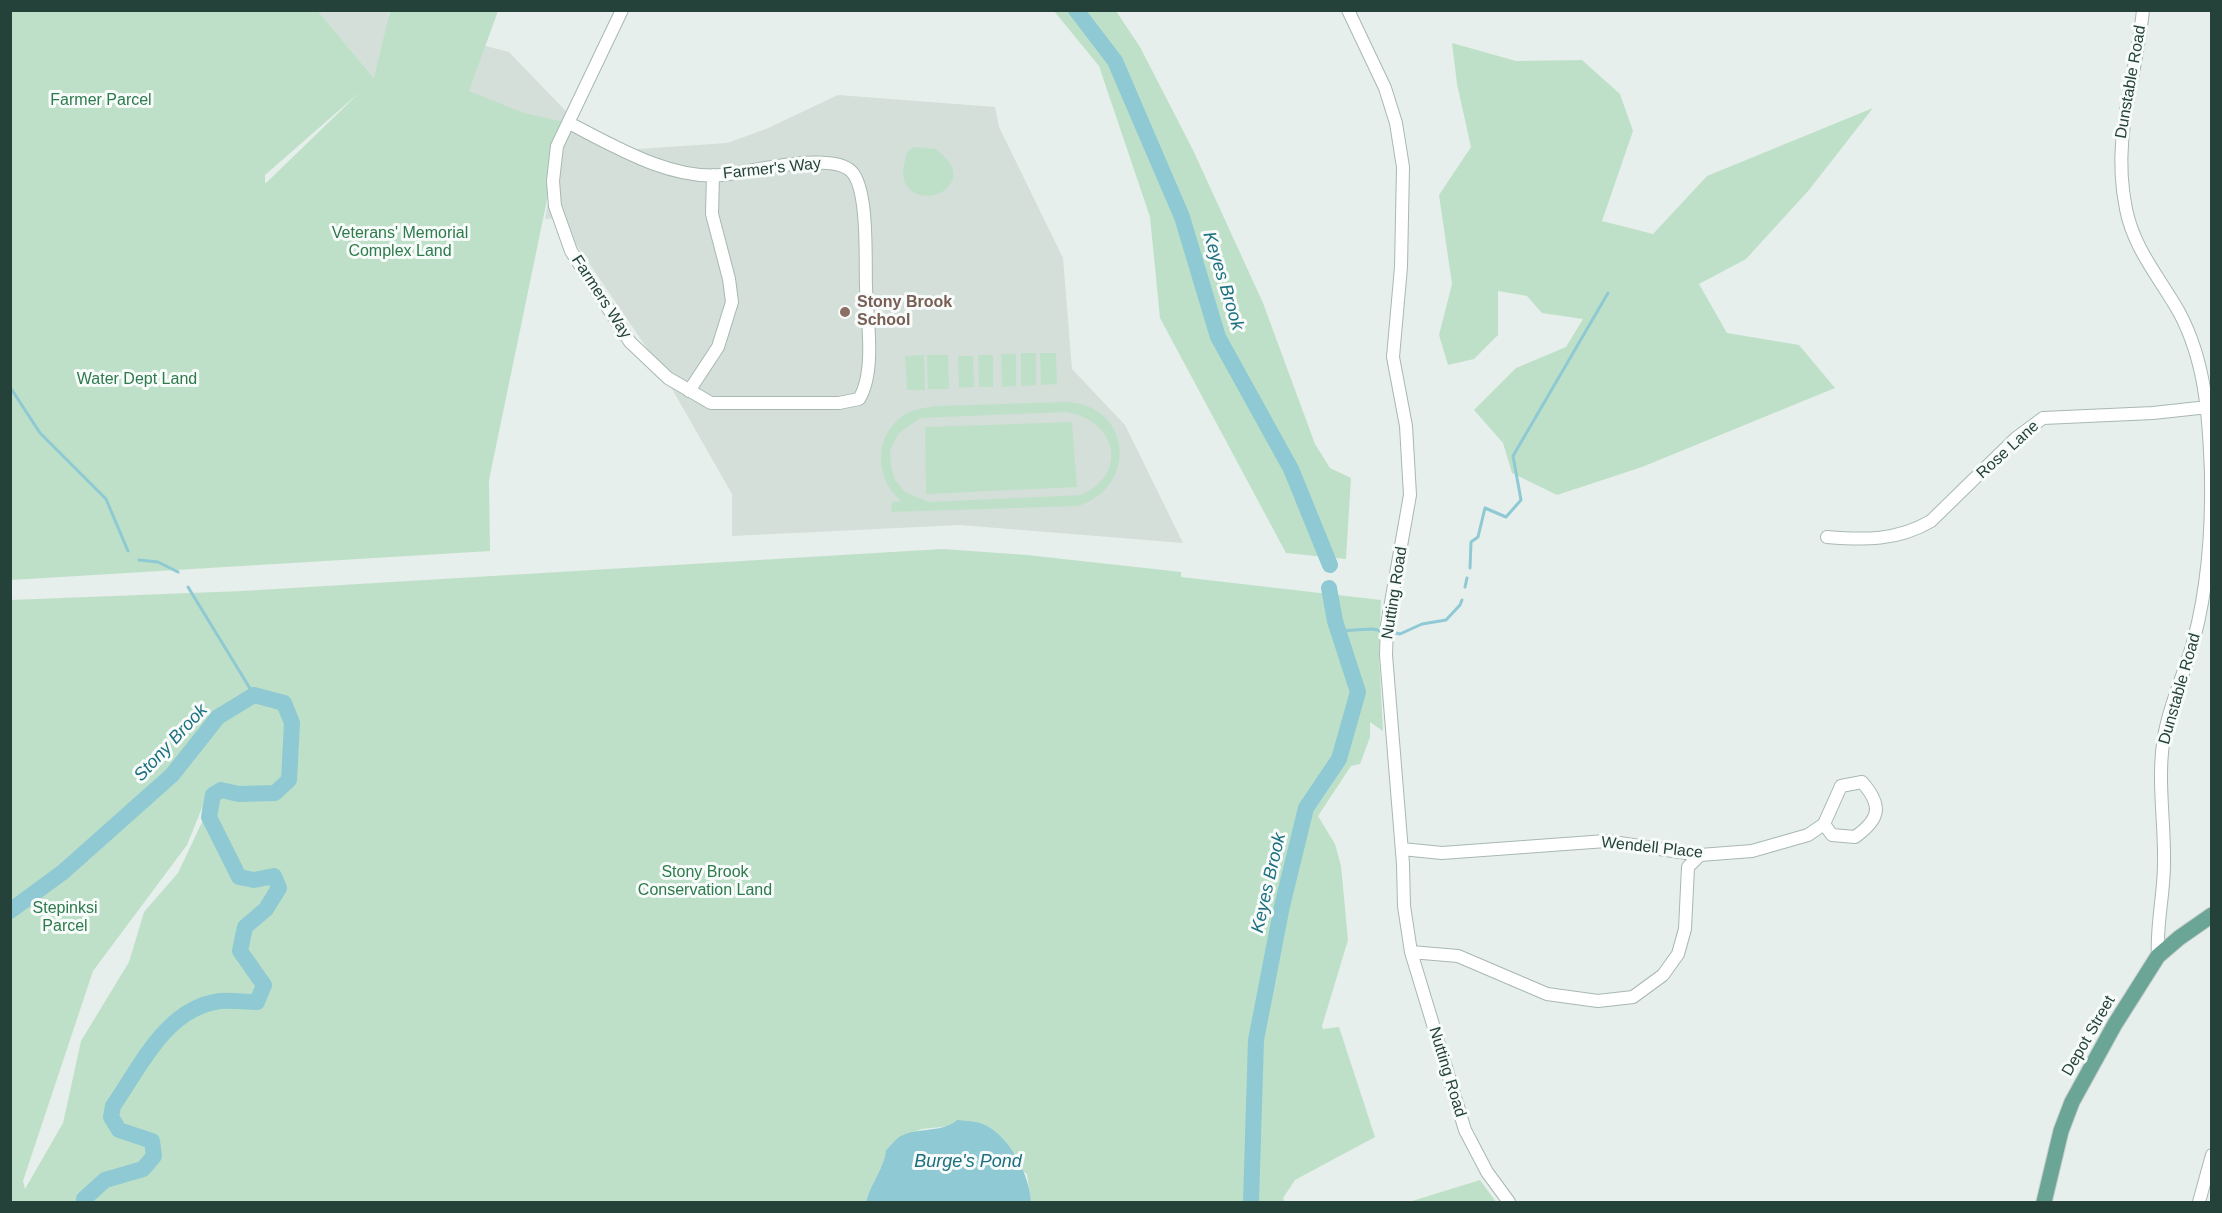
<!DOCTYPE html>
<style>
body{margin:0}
#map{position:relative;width:2222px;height:1213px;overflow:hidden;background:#e6efeb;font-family:Helvetica,sans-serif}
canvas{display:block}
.frame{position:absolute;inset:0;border:12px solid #24423a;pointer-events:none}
</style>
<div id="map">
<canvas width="2222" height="1213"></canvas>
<div class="frame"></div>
</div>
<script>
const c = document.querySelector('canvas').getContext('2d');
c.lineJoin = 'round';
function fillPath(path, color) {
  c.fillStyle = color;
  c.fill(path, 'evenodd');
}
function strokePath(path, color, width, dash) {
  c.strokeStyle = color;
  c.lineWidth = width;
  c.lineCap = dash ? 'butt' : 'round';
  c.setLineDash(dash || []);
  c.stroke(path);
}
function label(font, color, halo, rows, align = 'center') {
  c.font = font + ' Helvetica,sans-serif';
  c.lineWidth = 6;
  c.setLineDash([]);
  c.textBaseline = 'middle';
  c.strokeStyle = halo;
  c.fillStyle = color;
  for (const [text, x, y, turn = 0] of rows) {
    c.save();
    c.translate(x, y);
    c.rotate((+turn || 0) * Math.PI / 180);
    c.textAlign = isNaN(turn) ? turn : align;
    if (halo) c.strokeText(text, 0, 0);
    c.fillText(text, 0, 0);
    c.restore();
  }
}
fillPath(new Path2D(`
 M 318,11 L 389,11 L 388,21 L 509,52 L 585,131 L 624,150 L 727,143 L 766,129 L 838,95 L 995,107 L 999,127 L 1063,258 L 1072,369 L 1125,425 L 1183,543 L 960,525 L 732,536 L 732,494 L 659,366 L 576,244 L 566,218 L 545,219 L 559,142 L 375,79 Z`), '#d4dfda');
fillPath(new Path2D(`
 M 11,11 L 318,11 L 374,78 L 390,11 L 498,11 L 469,91 L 524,113 L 569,123 L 559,142 L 489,480 L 490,551 L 11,580 ZM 360,92 L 266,183 L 265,183 L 265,175 Z
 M 1054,11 L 1116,11 L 1140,47 L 1193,150 L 1263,303 L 1315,444 L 1330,468 L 1351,478 L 1346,559 L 1286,553 L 1160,318 L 1150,217 L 1099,66 Z
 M 1452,43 L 1516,61 L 1582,60 L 1620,94 L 1633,131 L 1602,221 L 1653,234 L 1707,176 L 1873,108 L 1809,190 L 1746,259 L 1699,284 L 1727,333 L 1799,345 L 1835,388 L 1642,467 L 1557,495 L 1512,473 L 1503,443 L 1474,410 L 1516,368 L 1566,347 L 1583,319 L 1542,313 L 1527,296 L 1498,291 L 1498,335 L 1474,359 L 1448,365 L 1439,335 L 1452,284 L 1439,195 L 1471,147 L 1457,84 Z
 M 914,147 L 936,149 C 941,154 949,160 952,167 C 963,195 909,211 903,175 C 902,169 906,158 907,152 Z
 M 1021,353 L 1036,353 L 1036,385 L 1021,386 Z
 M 1040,353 L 1056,353 L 1057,384 L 1041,385 Z
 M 1001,354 L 1016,354 L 1016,386 L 1002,387 Z
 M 924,355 L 925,390 L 907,390 L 905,356 Z
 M 927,355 L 948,355 L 949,389 L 928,389 Z
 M 978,355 L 993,355 L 993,387 L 979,387 Z
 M 958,356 L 973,356 L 974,387 L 959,388 Z
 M 1064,402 C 1130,402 1141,486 1078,506 L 891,512 L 892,502 L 901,501 C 876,480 873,439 900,418 C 911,409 923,408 936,406 ZM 1066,412 C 1117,420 1129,474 1081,495 L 929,502 L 905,492 L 895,480 L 891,466 L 890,451 L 898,434 L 920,418 Z
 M 1072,422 L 1077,487 L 926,494 L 925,427 Z
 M 942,549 L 1027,555 L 1181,572 L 1181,577 L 1381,600 L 1379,656 L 1383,731 L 1370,722 L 1370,737 L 1360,764 L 1351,766 L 1318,816 L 1335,844 L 1341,866 L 1348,940 L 1322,1026 L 1323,1029 L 1339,1027 L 1375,1137 L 1295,1180 L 1283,1198 L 1285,1202 L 1031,1202 L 1027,1174 L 951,1126 L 922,1129 L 900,1137 L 886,1150 C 884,1169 870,1184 866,1202 L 11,1202 L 10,600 L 242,591 ZM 204,803 L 204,818 L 178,873 L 144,912 L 129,962 L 81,1041 L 63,1123 L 25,1189 L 23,1181 L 93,971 L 187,845 Z
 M 1480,1180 L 1496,1202 L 1409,1202 Z`), '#bfe0c8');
fillPath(new Path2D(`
 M 957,1120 C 966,1121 978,1121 985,1125 C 1010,1137 1030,1176 1031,1202 L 866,1202 C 870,1184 884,1169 886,1150 C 891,1146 895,1139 901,1136 C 918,1127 943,1133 957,1120 Z`), '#8ec9d4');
strokePath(new Path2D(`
 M 10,387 L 40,433 L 106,499 L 128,551
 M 139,560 L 158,562 L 178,572
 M 1470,568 L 1471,542 L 1478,537 L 1485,508 L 1506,517 L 1521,500 L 1513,456 L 1608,293
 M 188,587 L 254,695
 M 1465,587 L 1467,578
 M 1338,631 L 1372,629 L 1383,631
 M 1392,632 L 1400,634 L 1422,624 L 1446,620 L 1460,605 L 1462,600`), '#8ec9d4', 3);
strokePath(new Path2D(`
 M 1076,10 L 1115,61 L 1182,217 L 1218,337 L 1291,469 L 1330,565
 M 10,911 L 63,872 L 172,775 L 218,717 L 254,695 L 284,703 L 292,723 L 289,780 L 275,793 L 239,794 L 221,790 L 213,795 L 209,817 L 239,877 L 254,880 L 274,876 L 279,888 L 266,909 L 245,927 L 240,951 L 264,985 L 257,1002 C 245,1002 232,1000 220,1001 C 166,1008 141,1066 113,1106 L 111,1117 L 119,1130 L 152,1141 L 154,1156 L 143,1169 L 105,1180 L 84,1199 L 84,1202
 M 1251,1202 L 1256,1040 L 1282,906 L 1306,808 L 1339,759 L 1358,692 L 1335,621 L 1329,588`), '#8ec9d4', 16);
const minor = new Path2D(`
 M 1348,10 L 1385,88 L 1396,123 L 1403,167 L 1401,267 L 1393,357 L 1406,426 L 1410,495 L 1387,625 L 1386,655 L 1403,864 L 1404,906 L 1411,952 L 1465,1130 L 1487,1172 L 1509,1202
 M 2143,10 C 2136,81 2111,136 2126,209 C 2134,249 2159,277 2179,312 C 2206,362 2209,418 2211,474 C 2212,528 2208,586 2194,639 C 2186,670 2171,700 2165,732 C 2156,775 2165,820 2164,864 C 2164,895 2156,925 2158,956
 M 569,123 C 614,146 670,180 722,175 C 751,172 830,151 851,171 C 869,188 865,261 866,287 C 867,319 876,372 859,399 L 839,403 L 711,403 L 668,378 L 630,342 L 571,251 L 555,206 L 553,181 L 557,146 L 622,10
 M 689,391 L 718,347 L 732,302 L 729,279 L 712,214 L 713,175
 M 1827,537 C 1864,540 1897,541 1931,521 L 2016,438 L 2043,418 L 2153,413 L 2208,407
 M 1402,849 L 1442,853 L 1606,841 L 1700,855 L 1752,851 L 1808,835 L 1824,824 L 1841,786 L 1862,782 C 1883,806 1880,819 1855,837 L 1832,835 L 1824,824
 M 1411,952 L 1458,956 L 1547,994 L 1598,1001 L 1633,997 L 1663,975 L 1678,954 L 1685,929 L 1688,867 L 1700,855
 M 2199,1202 L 2212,1155`);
const major = new Path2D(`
 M 2044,1202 L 2061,1131 L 2072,1102 L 2115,1024 L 2158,956 L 2179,938 L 2212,915`);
strokePath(minor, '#a8b8b2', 14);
strokePath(major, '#c2cac8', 17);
strokePath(minor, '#fff', 12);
strokePath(major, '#6aa596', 15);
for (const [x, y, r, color] of [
 [845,312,6,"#8d6e63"]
]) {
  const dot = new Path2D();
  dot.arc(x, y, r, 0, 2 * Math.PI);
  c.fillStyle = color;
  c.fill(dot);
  strokePath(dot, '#f7fbf9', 2);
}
label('16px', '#24423a', '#f7fbf9', [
 ["Dunstable Road",2131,82,-80],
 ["Farmer's Way",772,169,-6],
 ["Farmers Way",601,297,57],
 ["Rose Lane",2008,450,-42],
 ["Nutting Road",1395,593,-81],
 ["Dunstable Road",2180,689,-74],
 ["Wendell Place",1652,848,6],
 ["Depot Street",2089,1036,-60],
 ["Nutting Road",1447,1072,73]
]);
label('16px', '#2d7a4b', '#f7fbf9', [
 ["Farmer Parcel",101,101],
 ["Veterans' Memorial",400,234],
 ["Complex Land",400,252],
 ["Water Dept Land",137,380],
 ["Stony Brook",705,873],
 ["Conservation Land",705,891],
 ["Stepinksi",65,909],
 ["Parcel",65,927]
]);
label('bold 16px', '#785e54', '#f7fbf9', [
 ["Stony Brook",857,303],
 ["School",857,321]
], 'left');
label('italic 18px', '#1c6f80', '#f7fbf9', [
 ["Keyes Brook",1223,281,73],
 ["Stony Brook",171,743,-47],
 ["Keyes Brook",1269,883,-77],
 ["Burge's Pond",968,1162]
]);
</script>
